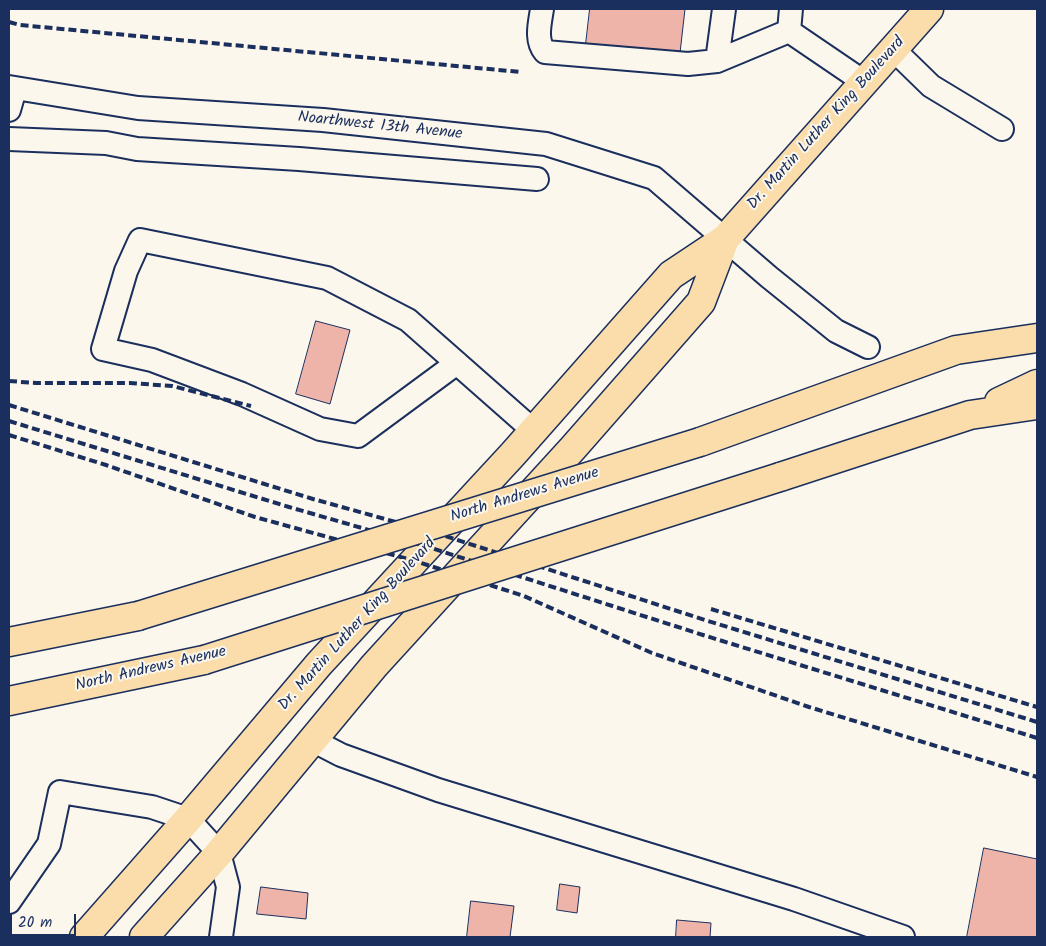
<!DOCTYPE html>
<style>
body{margin:0}
#map{position:relative;width:1046px;height:946px;overflow:hidden;background:#fbf7ec;font-family:Kalam,sans-serif}
canvas{display:block}
.frame{position:absolute;inset:0;border:10px solid #1b2f5e;pointer-events:none}
.scale{position:absolute;left:10px;top:914px;width:66px;height:22px;box-sizing:border-box;border:2px solid #1b2f5e;border-top:0;padding-left:6px;font-size:15px;line-height:18px;white-space:nowrap;color:#1b2f5e;-webkit-text-stroke:4px #fbf7ec;paint-order:stroke}
</style>
<div id="map">
<canvas width="1046" height="946"></canvas>
<div class="frame"></div>
<div class="scale">20 m</div>
</div>
<script>
const c = document.querySelector('canvas').getContext('2d');
c.lineJoin = 'round';
function fillPath(path, color) {
  c.fillStyle = color;
  c.fill(path, 'evenodd');
}
function strokePath(path, color, width, dash) {
  c.strokeStyle = color;
  c.lineWidth = width;
  c.lineCap = dash ? 'butt' : 'round';
  c.setLineDash(dash || []);
  c.stroke(path);
}
function label(font, color, halo, rows, align = 'center') {
  c.font = font + ' Kalam,sans-serif';
  c.lineWidth = 4;
  c.setLineDash([]);
  c.textBaseline = 'middle';
  c.strokeStyle = halo;
  c.fillStyle = color;
  for (const [text, x, y, turn = 0] of rows) {
    c.save();
    c.translate(x, y);
    c.rotate((+turn || 0) * Math.PI / 180);
    c.textAlign = isNaN(turn) ? turn : align;
    if (halo) c.strokeText(text, 0, 0);
    c.fillText(text, 0, 0);
    c.restore();
  }
}
const building = new Path2D(`
 M 590,9 L 685,9 L 680,53 L 586,44 Z
 M 316,321 L 350,330 L 330,404 L 296,394 Z
 M 984,848 L 1037,859 L 1037,937 L 967,937 Z
 M 560,884 L 580,887 L 577,913 L 557,910 Z
 M 261,887 L 308,893 L 306,919 L 257,914 Z
 M 471,901 L 514,906 L 510,937 L 467,937 Z
 M 677,920 L 711,923 L 710,937 L 676,937 Z`);
fillPath(building, '#eeb4a9');
strokePath(building, '#1b2f5e', 1);
const minor = new Path2D(`
 M 542,9 C 540,23 535,40 545,52 L 688,64 L 717,61
 M 724,9 L 717,61 L 789,31
 M 791,9 L 789,31 L 864,82
 M 893,49 L 931,86 L 1002,129
 M 9,87 L 138,108 L 323,120 L 546,144 L 654,178 L 769,277 L 836,331 L 868,347
 M 9,110 L 15,89
 M 9,139 L 106,143 L 137,149 L 299,159 L 537,179
 M 457,363 L 358,436 L 320,429 L 242,394 L 152,360 L 103,349 L 126,271 L 140,240 L 327,278 L 408,320 L 534,431
 M 312,740 L 341,755 L 438,790 L 794,899 L 903,937
 M 9,902 L 49,844 L 60,792 L 152,807 L 188,819 L 219,853 L 228,887 L 221,937`);
const major = new Path2D(`
 M 999,402 L 1037,384
 M 700,442 L 956,350 L 1037,338
 M 780,477 L 970,415 L 1037,405
 M 9,642 L 138,616
 M 9,701 L 204,660
 M 84,937 L 188,819 L 319,664 L 513,454 L 671,275 L 725,239 L 929,9
 M 144,937 L 219,853 L 374,666 L 573,448 L 701,302 L 725,239`);
strokePath(minor, '#1b2f5e', 26);
strokePath(major, '#1b2f5e', 31);
strokePath(minor, '#fbf7ec', 22);
strokePath(major, '#faddab', 28);
strokePath(new Path2D(`
 M 9,22 L 20,25 L 520,72
 M 9,381 L 36,383 L 130,383 L 172,386 L 251,406
 M 9,405 L 313,499 L 439,534 L 708,621 L 1037,722
 M 9,421 L 289,507 L 428,547 L 703,635 L 1037,738
 M 9,435 L 106,465 L 255,517 L 415,561 L 524,596 L 652,653 L 809,707 L 1037,777
 M 711,609 L 1037,707`), '#1b2f5e', 4, [8, 4]);
const majorBridge = new Path2D(`
 M 138,616 L 700,442
 M 204,660 L 780,477`);
strokePath(majorBridge, '#1b2f5e', 31, []);
strokePath(majorBridge, '#faddab', 28);
label('16px', '#1b2f5e', '#fbf7ec', [
 ["Dr. Martin Luther King Boulevard",827,124,-48],
 ["Noarthwest 13th Avenue",380,127,6],
 ["North Andrews Avenue",525,496,-17],
 ["Dr. Martin Luther King Boulevard",358,625,-48],
 ["North Andrews Avenue",151,670,-13]
]);
</script>
